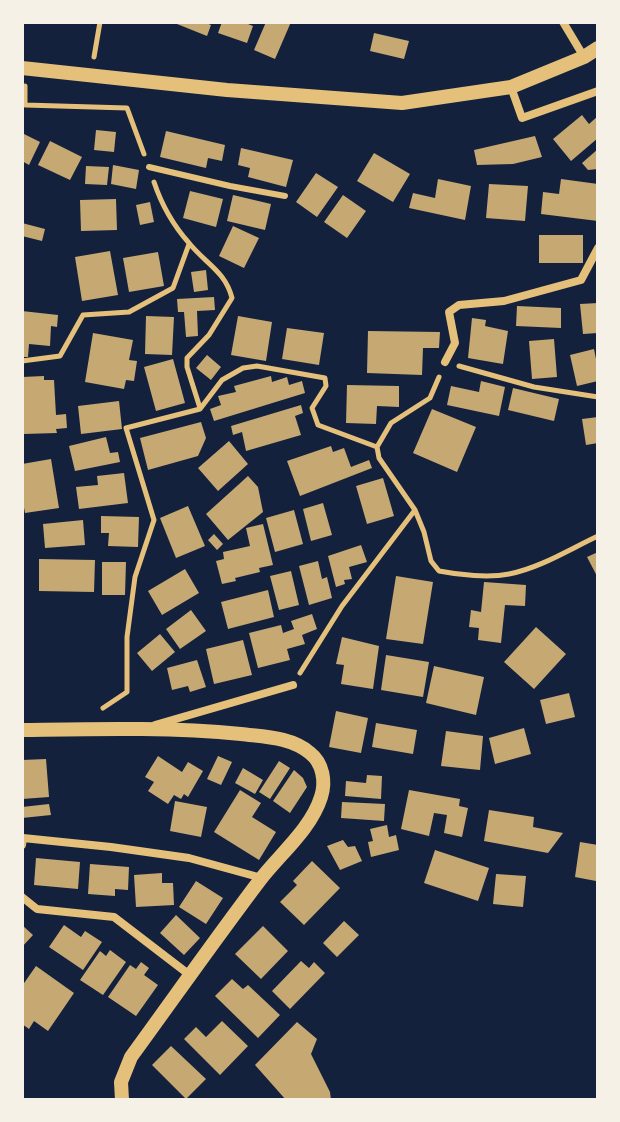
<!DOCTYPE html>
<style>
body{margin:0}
#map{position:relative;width:620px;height:1122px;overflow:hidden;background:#14213d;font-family:"PT Serif",serif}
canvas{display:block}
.frame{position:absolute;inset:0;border:24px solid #f6f1e7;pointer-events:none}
</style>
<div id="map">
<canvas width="620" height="1122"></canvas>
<div class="frame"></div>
</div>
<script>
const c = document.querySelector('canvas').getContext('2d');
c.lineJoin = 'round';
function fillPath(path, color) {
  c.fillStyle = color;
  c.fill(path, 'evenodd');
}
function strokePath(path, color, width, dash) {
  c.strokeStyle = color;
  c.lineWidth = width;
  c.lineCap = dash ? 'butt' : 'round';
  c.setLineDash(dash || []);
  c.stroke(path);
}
fillPath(new Path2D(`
 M 172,22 L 204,22 L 211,25 L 207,36 Z
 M 222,22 L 243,22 L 253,26 L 247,43 L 218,33 Z
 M 266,22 L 291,22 L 275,59 L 254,50 Z
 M 374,33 L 409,41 L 404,59 L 370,51 Z
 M 582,115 L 589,124 L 598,116 L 598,138 L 571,161 L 553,139 Z
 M 96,130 L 116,132 L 114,152 L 94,150 Z
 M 166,131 L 225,145 L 222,161 L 208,158 L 206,168 L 160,157 Z
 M 22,133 L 40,142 L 29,165 L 22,161 Z
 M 535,136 L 542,157 L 513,164 L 477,165 L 474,150 Z
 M 50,141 L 82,157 L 70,180 L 38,165 Z
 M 241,148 L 293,160 L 286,187 L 248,177 L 250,168 L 238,165 Z
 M 598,149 L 598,169 L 588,170 L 582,163 Z
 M 374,153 L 410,174 L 393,202 L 357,181 Z
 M 113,165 L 139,170 L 136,189 L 111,184 Z
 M 86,166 L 109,167 L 107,185 L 85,184 Z
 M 316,173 L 338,187 L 317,217 L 296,202 Z
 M 438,179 L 471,186 L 465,220 L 409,208 L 413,193 L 435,198 Z
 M 561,179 L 598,184 L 598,221 L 541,214 L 543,192 L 559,194 Z
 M 489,184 L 528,186 L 525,221 L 486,218 Z
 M 190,191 L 223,199 L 216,227 L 183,218 Z
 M 233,195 L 271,204 L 265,230 L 227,221 Z
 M 343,195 L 366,211 L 347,238 L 324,222 Z
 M 116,199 L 117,230 L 81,231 L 80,200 Z
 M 150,202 L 154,222 L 140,225 L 136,205 Z
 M 22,223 L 45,229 L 42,241 L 22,236 Z
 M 233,226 L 259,238 L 244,268 L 219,256 Z
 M 539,235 L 583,235 L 583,263 L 539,263 Z
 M 110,251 L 118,295 L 82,301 L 75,257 Z
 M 158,252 L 164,286 L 129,292 L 123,258 Z
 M 206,270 L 208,290 L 194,292 L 191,272 Z
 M 214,297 L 215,310 L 197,311 L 198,336 L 186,337 L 184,312 L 178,312 L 177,299 Z
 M 598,303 L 598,333 L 583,334 L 580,304 Z
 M 517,306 L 561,308 L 561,328 L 516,326 Z
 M 22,311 L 58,315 L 57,327 L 51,326 L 50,346 L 29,344 L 28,357 L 22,357 Z
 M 146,316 L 174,317 L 172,355 L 145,354 Z
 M 238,316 L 272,322 L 266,361 L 231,355 Z
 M 472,318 L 486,320 L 485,326 L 508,331 L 503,364 L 468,358 Z
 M 287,328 L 324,333 L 319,365 L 282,359 Z
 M 368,331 L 440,332 L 439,348 L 423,348 L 422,375 L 367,373 Z
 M 93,333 L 133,340 L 129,360 L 137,361 L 134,381 L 126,380 L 124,389 L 85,382 Z
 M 554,339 L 557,377 L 532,379 L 529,341 Z
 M 594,349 L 598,369 L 598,381 L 577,386 L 570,355 Z
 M 207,355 L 221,367 L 211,380 L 196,368 Z
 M 173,359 L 185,403 L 156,411 L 144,367 Z
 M 44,376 L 44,380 L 54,380 L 56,415 L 66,414 L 67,428 L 56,429 L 57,433 L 24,434 L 22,377 Z
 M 271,376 L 272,382 L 287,377 L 289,385 L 302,381 L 305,393 L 214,421 L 210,409 L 221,405 L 218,396 L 236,392 L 234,386 Z
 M 481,381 L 505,387 L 499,416 L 447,405 L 451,386 L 479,392 Z
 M 347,385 L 399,386 L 399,407 L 377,406 L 376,424 L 346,423 Z
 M 513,388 L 559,399 L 554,421 L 508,410 Z
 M 119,401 L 122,429 L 81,434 L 78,406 Z
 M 301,405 L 303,413 L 295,416 L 301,435 L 246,451 L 242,432 L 233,435 L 231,426 Z
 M 432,409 L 476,427 L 457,472 L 413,453 Z
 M 598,417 L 598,443 L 586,445 L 582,419 Z
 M 201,422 L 206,438 L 198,456 L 148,470 L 140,438 Z
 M 106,437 L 110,453 L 118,452 L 120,462 L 75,471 L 69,446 Z
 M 229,441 L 248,464 L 218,491 L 198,468 Z
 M 331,446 L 333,452 L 344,448 L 351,467 L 369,460 L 372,468 L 300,496 L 287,461 Z
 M 51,459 L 59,508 L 25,513 L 22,497 L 22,464 Z
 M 124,473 L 128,503 L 79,509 L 76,487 L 98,485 L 97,476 Z
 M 248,476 L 258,487 L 263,512 L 228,540 L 206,514 Z
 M 383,478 L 394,516 L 367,524 L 356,486 Z
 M 323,503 L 332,535 L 311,541 L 303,509 Z
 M 188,506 L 205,546 L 176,558 L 160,518 Z
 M 294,510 L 303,544 L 275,552 L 266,518 Z
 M 101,516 L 139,517 L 138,547 L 108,546 L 109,533 L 101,533 Z
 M 83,520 L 85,545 L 45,548 L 43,524 Z
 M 263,524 L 273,565 L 259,568 L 260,572 L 235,578 L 236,581 L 222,584 L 216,561 L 224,559 L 223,552 L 250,546 L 246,528 Z
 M 214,534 L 223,544 L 217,550 L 208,540 Z
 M 361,545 L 367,562 L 349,567 L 352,579 L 344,580 L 345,584 L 336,587 L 328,556 Z
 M 598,552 L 598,578 L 587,557 Z
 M 39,559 L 95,560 L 94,592 L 39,591 Z
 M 318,561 L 322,579 L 327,577 L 332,598 L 309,605 L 299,566 Z
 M 102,562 L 126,562 L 125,595 L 102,595 Z
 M 185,569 L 199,593 L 162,615 L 148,591 Z
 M 291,571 L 299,605 L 279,610 L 270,576 Z
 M 396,576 L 433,582 L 423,644 L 386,639 Z
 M 484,582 L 526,585 L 525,606 L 505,605 L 501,643 L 478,640 L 479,628 L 469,627 L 471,610 L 481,612 Z
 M 268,590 L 274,617 L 228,629 L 221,602 Z
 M 191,610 L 206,631 L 180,649 L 166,629 Z
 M 312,614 L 317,629 L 302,635 L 305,644 L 287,649 L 290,660 L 258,668 L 249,633 L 281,625 L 283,633 L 294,629 L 291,621 Z
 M 536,627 L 566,654 L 534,689 L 504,662 Z
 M 160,634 L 175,652 L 152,671 L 137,653 Z
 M 342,637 L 379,646 L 373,689 L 341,684 L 344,665 L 336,664 Z
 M 243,640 L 252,675 L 214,684 L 206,649 Z
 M 386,655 L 429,662 L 423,697 L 381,690 Z
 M 197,660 L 206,687 L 190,692 L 188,686 L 172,690 L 167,668 Z
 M 434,666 L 484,677 L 476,715 L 426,703 Z
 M 569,693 L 575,717 L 546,724 L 540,700 Z
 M 336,711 L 368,718 L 361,753 L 329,747 Z
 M 376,723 L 417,730 L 413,754 L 372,747 Z
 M 524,728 L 531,754 L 495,764 L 489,738 Z
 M 446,731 L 483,736 L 480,770 L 441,766 Z
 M 158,756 L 182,772 L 188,762 L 203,771 L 188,797 L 184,794 L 181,799 L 174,795 L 168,804 L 148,791 L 154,782 L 145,777 Z
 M 218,756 L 232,762 L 221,785 L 207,779 Z
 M 46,759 L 49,797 L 22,799 L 22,760 Z
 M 279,761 L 290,768 L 270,799 L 259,792 Z
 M 243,768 L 263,780 L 255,794 L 235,783 Z
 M 294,770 L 303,778 L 307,787 L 290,813 L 273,801 Z
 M 367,775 L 382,776 L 381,799 L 345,796 L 346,781 L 366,783 Z
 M 240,790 L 261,803 L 252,817 L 276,832 L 259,860 L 214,832 Z
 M 409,790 L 460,799 L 459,806 L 468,808 L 462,837 L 444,833 L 447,815 L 434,813 L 429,836 L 401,829 Z
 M 175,801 L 207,807 L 201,837 L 170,831 Z
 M 342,802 L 385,804 L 384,821 L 341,818 Z
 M 49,804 L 51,815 L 22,818 L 22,807 Z
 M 489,810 L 534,817 L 533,827 L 563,833 L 548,853 L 484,841 Z
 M 387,825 L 389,837 L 396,835 L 399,850 L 371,857 L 368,842 L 373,841 L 370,829 Z
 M 343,840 L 348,847 L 355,846 L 362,861 L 340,870 L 327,846 Z
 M 580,842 L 598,845 L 596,881 L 575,877 Z
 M 435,850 L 489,868 L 478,901 L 424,883 Z
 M 36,858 L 80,862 L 78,889 L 34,885 Z
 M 312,861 L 340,888 L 304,925 L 280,902 L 297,885 L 293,881 Z
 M 90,864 L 129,867 L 128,890 L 115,889 L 115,896 L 88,894 Z
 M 162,873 L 162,883 L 173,883 L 174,905 L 136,907 L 134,875 Z
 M 496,874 L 526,876 L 523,907 L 493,904 Z
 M 196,881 L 223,898 L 206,924 L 179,907 Z
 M 176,915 L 200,938 L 184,955 L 160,933 Z
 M 344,921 L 359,935 L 337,957 L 323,943 Z
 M 22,925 L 33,935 L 22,947 Z
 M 64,925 L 81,937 L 85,931 L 102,942 L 83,970 L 49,947 Z
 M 263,926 L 288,951 L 261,979 L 235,954 Z
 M 110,950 L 126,962 L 103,995 L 80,980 L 100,951 L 106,956 Z
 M 301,961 L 309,968 L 314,962 L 325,973 L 290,1009 L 272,991 Z
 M 141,962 L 149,968 L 144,975 L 158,985 L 136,1016 L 108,997 L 130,965 L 136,969 Z
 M 36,966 L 74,993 L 48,1031 L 34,1021 L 29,1029 L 22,1024 L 22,986 Z
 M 232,979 L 243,989 L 248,985 L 280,1015 L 258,1038 L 215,996 Z
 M 222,1021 L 248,1046 L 220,1075 L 184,1039 L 196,1027 L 206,1037 Z
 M 297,1022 L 317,1039 L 311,1054 L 330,1092 L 331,1100 L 286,1100 L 255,1065 Z
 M 171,1046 L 206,1079 L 186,1099 L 152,1065 Z`), '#c6a872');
strokePath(new Path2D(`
 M 94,57 L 100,22
 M 25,86 L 25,105 L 127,108 L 144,154
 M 154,182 C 162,206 172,224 189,243 C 206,264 225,271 232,298 L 209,335 L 187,358 L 187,367 L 200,408
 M 22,361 L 60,356 L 83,315 L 129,312 L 173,288 L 189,244
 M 459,366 L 534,387 L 598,397
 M 415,510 L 424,532 L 431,561 L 439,571 C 459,575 489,578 509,574 C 540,568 570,549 598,536
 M 300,673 L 342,606 L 415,510 L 379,458 L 377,447 L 391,423 L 430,398 L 439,377
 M 103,708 L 127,692 L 127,637 L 135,577 L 154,520 L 126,428 L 200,409 L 222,380 L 243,368 L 257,366 L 325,378 L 326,386 L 312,408 L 318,425 L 377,447`), '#e5c07b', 5);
strokePath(new Path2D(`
 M 149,167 L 230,186 L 285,196`), '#e5c07b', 6);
strokePath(new Path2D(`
 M 563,22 L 584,57
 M 511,87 L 522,118 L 598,91
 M 445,362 L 455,343 L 449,312 L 459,305 L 504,301 L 581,280 L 598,248
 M 155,725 L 293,685
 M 22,845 L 23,838 L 111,847 L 189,858 L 262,878
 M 22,897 L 37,909 L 114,917 L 191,976`), '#e5c07b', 8);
strokePath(new Path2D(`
 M 22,68 L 227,90 L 402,103 L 511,87 L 584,57 L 598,48
 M 22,730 C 95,729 168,727 241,734 C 265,737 291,737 310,753 C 323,763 326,782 321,797 C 311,829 280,854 260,880 C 216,938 174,998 131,1057 L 121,1082 L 122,1100`), '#e5c07b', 14);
</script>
